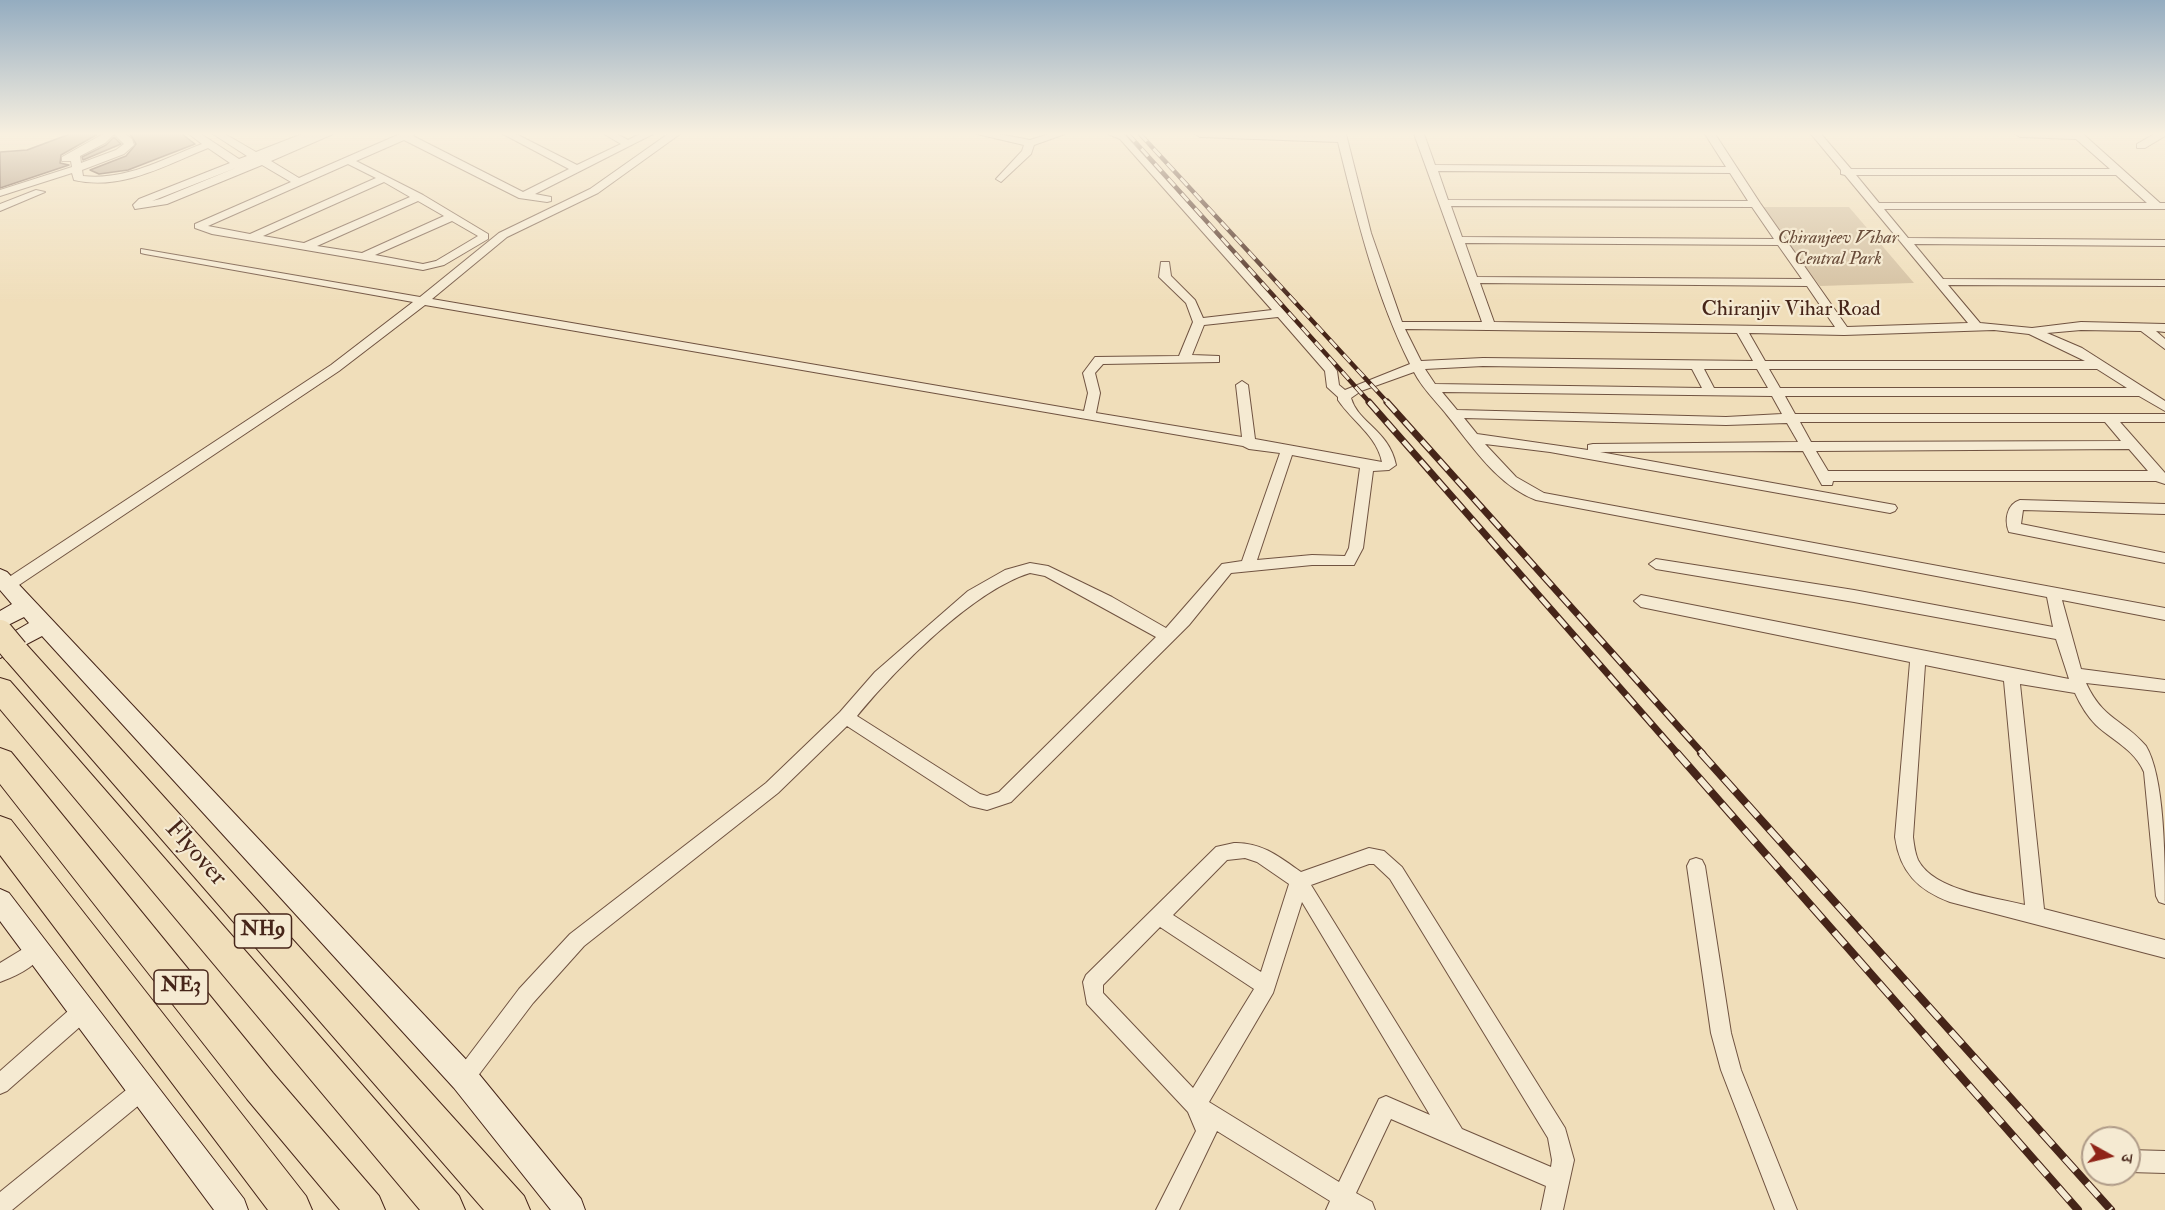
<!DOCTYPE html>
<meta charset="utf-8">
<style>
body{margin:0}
#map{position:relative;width:2165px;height:1210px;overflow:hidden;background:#f0deba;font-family:"IM FELL Double Pica","Noto Serif Devanagari",serif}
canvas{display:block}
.north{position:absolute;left:2081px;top:1126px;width:60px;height:60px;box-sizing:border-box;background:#f5ead2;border:2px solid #af9b88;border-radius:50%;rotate:98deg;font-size:16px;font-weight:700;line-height:24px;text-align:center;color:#462519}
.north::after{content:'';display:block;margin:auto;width:21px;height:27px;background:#8f2418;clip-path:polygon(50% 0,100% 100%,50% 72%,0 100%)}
</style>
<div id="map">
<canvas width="2165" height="1210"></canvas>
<div class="north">उ</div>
</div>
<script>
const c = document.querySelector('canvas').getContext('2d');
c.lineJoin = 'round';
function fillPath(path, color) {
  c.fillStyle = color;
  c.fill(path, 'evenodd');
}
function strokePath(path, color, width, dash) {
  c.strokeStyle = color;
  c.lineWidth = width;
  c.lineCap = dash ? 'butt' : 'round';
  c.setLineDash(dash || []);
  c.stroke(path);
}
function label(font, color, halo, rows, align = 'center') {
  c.font = font + ' "IM FELL Double Pica",serif';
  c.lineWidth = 4.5;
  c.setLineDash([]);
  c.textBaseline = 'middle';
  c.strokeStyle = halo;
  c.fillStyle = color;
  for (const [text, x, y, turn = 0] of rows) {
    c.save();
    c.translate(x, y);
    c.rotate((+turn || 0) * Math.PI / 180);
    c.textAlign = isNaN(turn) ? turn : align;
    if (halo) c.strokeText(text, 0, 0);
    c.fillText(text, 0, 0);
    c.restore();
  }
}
fillPath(new Path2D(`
 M 1760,207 L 1849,207 L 1914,283 L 1820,286 Z`), '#d3bf9f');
const building = new Path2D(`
 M 70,134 L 98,134 L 61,155 L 60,163 L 69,165 L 0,188 L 0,152 L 27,150 Z
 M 130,134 L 182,134 L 195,144 L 128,170 L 99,174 L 90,170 L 126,156 L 136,144 Z
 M 114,137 L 121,144 L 83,160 L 82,157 L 106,145 Z`);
fillPath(building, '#9e856d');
strokePath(building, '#462519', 1.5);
const street = new Path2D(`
 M 103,134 L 114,134 L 105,143 L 80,156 L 81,163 L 116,150 L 124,144 L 114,134 L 126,134 L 132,139 L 134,145 L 124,154 L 82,170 L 83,176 C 125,181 163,159 202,144 L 189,134 L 201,134 L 239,159 L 247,156 L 213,134 L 225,134 L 256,152 L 302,134 L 333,134 L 271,161 L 299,178 L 400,134 L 414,134 L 413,136 L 523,192 L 569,169 L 503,134 L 516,134 L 577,165 L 621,144 L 604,134 L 617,134 L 628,140 L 640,134 L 653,134 L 535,194 L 551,197 L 551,201 L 547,202 L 519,198 L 404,140 L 356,161 L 423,195 L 488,234 L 488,239 L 444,265 L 423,270 L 212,234 L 195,228 L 195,224 L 291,182 L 262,165 L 167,204 L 135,209 L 133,205 L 139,199 L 230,163 L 208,148 C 166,165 122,191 74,180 L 72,173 L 0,196 L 0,190 L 72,167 L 71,161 L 62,161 L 62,157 ZM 348,164 L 376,178 L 250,234 L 208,226 ZM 238,167 L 160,199 L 152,201 ZM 384,182 L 410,197 L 304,243 L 263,236 ZM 418,201 L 444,216 L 362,253 L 317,246 ZM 452,221 L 478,236 L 436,261 L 423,264 L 375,255 Z
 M 668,134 L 680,134 L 598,193 L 507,237 L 432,299 L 1084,411 L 1088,393 L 1083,373 L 1095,357 L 1179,356 L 1193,322 L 1186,303 L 1159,277 L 1161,262 L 1169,262 L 1171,276 L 1195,300 L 1203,318 L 1272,310 L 1120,139 L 1108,134 L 1124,134 L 1325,354 L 1337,371 L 1339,385 L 1345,390 L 1410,364 C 1375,294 1357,218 1338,142 L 1200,137 L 1195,134 L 1346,134 L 1371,233 L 1402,322 L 1482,322 L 1414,134 L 1424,134 L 1435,165 L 1726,167 L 1705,134 L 1715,134 L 1760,203 L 1847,327 L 1968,323 L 1845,175 L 1841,174 L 1841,170 L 1811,134 L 1821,134 L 1851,169 L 2110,169 L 2076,139 L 2020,137 L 2015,134 L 2083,134 L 2160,203 L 2165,203 L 2165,209 L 1884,209 L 1908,238 L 2165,240 L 2165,246 L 1914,244 L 1943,279 L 2165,280 L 2165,286 L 1948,285 L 1980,323 L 2032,328 L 2081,322 L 2165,324 L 2165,332 L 2156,331 L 2165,339 L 2165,349 L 2141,331 L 2081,330 L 2047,333 L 2082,348 L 2165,401 L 2165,411 L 2139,396 L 1785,396 L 1795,414 L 2165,414 L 2165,422 L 2120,422 L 2165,473 L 2165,484 L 2156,481 L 1833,481 L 1832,485 L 1822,485 L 1803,451 L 1600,452 L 1895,505 L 1897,508 L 1895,511 L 1890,513 L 1550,452 L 1485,444 L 1516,477 L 1544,493 L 2165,608 L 2165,620 L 2062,600 L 2081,669 L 2165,680 L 2165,692 L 2086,683 C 2103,720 2123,719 2146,746 C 2165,778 2165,862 2165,904 L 2159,902 L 2156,896 L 2144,772 C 2134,749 2113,741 2096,725 C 2087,716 2080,704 2075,693 L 2020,684 L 2044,909 L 2165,940 L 2165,958 L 1950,902 C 1918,890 1900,872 1895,837 L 1910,662 L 1641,607 L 1634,601 L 1641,595 L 2069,679 L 2056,639 L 1854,602 L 1656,569 L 1649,564 L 1656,559 L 1854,590 L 2053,627 L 2047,597 L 1536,500 C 1497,485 1473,447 1447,415 C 1436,401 1422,388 1414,372 L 1361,391 L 1351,398 C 1358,423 1389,430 1396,465 L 1389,470 L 1373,471 L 1363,548 L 1354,565 L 1312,565 L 1231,573 L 1189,625 L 1011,802 L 987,810 L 970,806 L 847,726 L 778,793 L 584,946 L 533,1003 L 471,1085 L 464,1088 L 457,1085 L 454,1078 L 457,1071 L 519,989 L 570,934 L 766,783 L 840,712 L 875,672 L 968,591 L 1005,570 L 1030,563 L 1048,566 L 1112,597 L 1166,628 L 1222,564 L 1242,561 L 1280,453 L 1249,449 L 1243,446 L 425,305 L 339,371 L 13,589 L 3,589 L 1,585 L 3,581 L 331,365 L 413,302 L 145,254 L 141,253 L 141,249 L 420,297 L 499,233 L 590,189 ZM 1438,171 L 1730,173 L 1748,201 L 1448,200 ZM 1856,175 L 2116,175 L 2147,203 L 1879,203 ZM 1451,206 L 1752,207 L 1774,239 L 1462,237 ZM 1465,243 L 1778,245 L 1802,279 L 1477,277 ZM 1480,283 L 1807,286 L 1835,327 L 1494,322 ZM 1278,317 L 1325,371 L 1327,387 L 1338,397 L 1338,400 C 1352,421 1377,436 1382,462 L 1255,439 L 1248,385 L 1242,381 L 1236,385 L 1242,437 L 1096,413 L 1100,393 L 1095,373 L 1103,364 L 1219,362 L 1219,356 L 1192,355 L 1204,325 ZM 1405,329 L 1737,333 L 1753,361 L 1483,358 L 1421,361 ZM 1994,330 L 2029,334 L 2085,361 L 1765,361 L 1749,333 L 1844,335 ZM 1483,366 L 1692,369 L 1702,388 L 1435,384 L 1425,369 ZM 1704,369 L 1757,369 L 1768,388 L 1714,388 ZM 1769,369 L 2097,369 L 2127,388 L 1780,388 ZM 1442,392 L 1772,396 L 1782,414 L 1726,417 L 1457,410 ZM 1464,418 L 1726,425 L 1787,423 L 1798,442 L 1593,444 L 1588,445 L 1588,450 L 1477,434 ZM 1800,422 L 2105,422 L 2121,441 L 1811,442 ZM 2129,449 L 2148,471 L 1828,471 L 1816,451 ZM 1292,455 L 1360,468 L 1349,548 L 1345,556 L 1312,555 L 1257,560 ZM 1030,573 L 1045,576 L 1156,637 L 999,792 L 987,796 L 980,794 L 857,716 C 896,669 972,591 1030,573 ZM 1925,665 L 2004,681 L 2025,905 C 1994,897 1934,891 1918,860 C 1915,853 1914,845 1913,837 Z
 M 977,134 L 999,134 L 1030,140 L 1049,134 L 1065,134 L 1034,145 L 1031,154 L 1001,182 L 996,179 L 1022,151 L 1024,145 Z
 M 2154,134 L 2165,134 L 2165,136 L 2145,148 L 2137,148 L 2137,144 Z
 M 36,190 L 45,192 L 0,211 L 0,204 Z
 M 2020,500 L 2165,504 L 2165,514 L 2023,510 L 2021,524 L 2165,553 L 2165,563 L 2009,532 C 2004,520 2007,504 2020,500 Z
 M 1234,843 C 1261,842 1280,857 1301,872 L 1369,848 L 1384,851 L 1402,867 L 1565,1128 L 1574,1160 L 1563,1210 L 1541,1210 L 1546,1186 L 1391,1119 L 1356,1193 L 1372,1202 L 1375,1210 L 1326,1210 L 1330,1201 L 1217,1131 L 1179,1210 L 1156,1210 L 1196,1131 L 1188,1112 L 1087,1004 L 1083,982 L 1086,975 L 1216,847 ZM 1245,858 L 1257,862 L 1289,884 L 1261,972 L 1173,915 L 1227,860 ZM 1369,864 L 1374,864 L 1390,879 L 1548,1138 L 1552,1160 L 1551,1167 L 1462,1129 L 1311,885 ZM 1302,902 L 1430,1115 L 1386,1096 L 1379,1099 L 1339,1182 L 1209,1102 L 1273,993 ZM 1160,927 L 1254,989 L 1193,1088 L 1103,993 L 1103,985 Z
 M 1696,858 L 1702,860 L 1705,866 L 1731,1033 L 1741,1070 L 1797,1210 L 1775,1210 L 1721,1070 L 1711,1033 L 1687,866 L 1690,860 Z
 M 36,941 L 43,944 L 45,950 C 38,966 16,976 0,982 L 0,963 Z
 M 83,1001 L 90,1004 L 93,1011 L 90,1018 L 7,1091 L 0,1094 L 0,1071 L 76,1004 Z
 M 143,1079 L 150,1082 L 153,1089 L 150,1096 L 12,1210 L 0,1210 L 0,1192 L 136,1082 Z
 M 2129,1150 L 2165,1151 L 2165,1173 L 2129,1172 Z`);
const secondary = new Path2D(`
 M 0,569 L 7,572 L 474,1068 L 581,1199 L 585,1210 L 551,1210 L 454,1088 L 42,636 L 0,658 L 0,640 L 29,623 L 24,617 L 0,629 L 0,611 L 12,604 L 0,590 Z
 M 0,889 L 9,893 L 244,1199 L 248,1210 L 214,1210 L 0,921 Z`);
const highway = new Path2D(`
 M 15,640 L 25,643 L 524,1196 L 530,1210 L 484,1210 L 5,659 L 1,651 L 5,643 Z
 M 0,678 L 10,681 L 459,1196 L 465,1210 L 420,1210 L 0,709 Z
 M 0,748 L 11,752 L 273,1073 L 379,1196 L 385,1210 L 340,1210 L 247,1099 L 0,784 Z
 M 0,816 L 11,820 L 306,1196 L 312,1210 L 268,1210 L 0,855 Z`);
strokePath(street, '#705341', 2);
strokePath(secondary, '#462519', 2);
strokePath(highway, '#462519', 2);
fillPath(street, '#f5ead2');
fillPath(secondary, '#f5ead2');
fillPath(highway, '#f0deba');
const railFar2 = new Path2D(`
 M 1128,134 L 1371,404
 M 1140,134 L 1389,404`);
const railFar1 = new Path2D(`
 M 1369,402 L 1678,754
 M 1387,402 L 1703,754`);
const rail = new Path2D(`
 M 1677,753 L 2078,1210
 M 1701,753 L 2111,1210`);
strokePath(railFar2, '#462519', 4.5);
strokePath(railFar1, '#462519', 7);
strokePath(rail, '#462519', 8);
strokePath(railFar2, '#f5ead2', 3, [10]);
strokePath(railFar1, '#f5ead2', 4.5, [13]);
strokePath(rail, '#f5ead2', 6, [17]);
const highwayBridge = new Path2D(`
 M 0,633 L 15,651`);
strokePath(highwayBridge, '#462519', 28, []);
strokePath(highwayBridge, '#f0deba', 26);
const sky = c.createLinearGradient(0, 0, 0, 304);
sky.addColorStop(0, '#94acc0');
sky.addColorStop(0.44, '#f8f0e0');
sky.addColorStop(1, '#f8f0e000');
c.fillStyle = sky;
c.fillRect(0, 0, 2165, 304);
label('italic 18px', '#694c3a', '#f5ead2', [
 ["Chiranjeev Vihar",1838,239],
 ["Central Park",1838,260]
]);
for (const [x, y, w] of [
 [263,931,57],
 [181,987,54]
]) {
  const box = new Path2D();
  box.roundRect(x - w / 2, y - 17, w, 34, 4.5);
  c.fillStyle = '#f5ead2';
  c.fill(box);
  strokePath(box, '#462519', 1.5);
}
label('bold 20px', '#462519', null, [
 ["NH9",263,931],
 ["NE3",181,987]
]);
label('21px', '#462519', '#f5ead2', [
 ["Chiranjiv Vihar Road",1791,310]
]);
label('26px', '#462519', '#f5ead2', [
 ["Flyover",195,854,48]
]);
</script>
